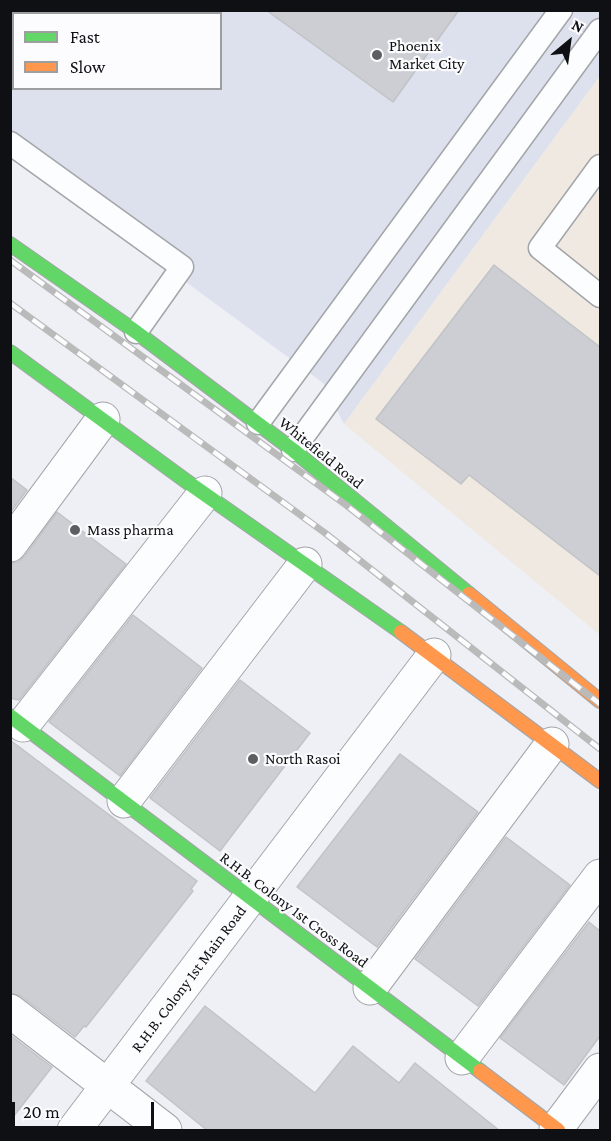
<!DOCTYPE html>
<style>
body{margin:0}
#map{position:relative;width:611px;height:1141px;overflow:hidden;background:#eef0f6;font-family:"Crimson Pro",serif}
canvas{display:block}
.frame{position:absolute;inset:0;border:12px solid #0f1013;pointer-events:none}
.legend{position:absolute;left:12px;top:12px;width:210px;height:78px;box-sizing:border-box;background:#fcfcfe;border:2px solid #9d9ea0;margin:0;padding:8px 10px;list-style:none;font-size:18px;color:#0f1013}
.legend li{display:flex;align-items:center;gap:12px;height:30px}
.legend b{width:30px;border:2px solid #9d9ea0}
.north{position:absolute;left:539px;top:12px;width:60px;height:60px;-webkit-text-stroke:4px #fcfcfe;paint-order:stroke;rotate:29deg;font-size:16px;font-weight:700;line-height:24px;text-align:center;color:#0f1013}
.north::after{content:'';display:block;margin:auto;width:21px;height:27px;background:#0f1013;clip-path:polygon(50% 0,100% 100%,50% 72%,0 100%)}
.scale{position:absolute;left:12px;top:1102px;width:142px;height:27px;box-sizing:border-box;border:3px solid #0f1013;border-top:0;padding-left:8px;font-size:18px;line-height:21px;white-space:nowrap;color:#0f1013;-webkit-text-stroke:4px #fcfcfe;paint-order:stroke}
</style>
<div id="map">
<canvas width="611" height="1141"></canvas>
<div class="frame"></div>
<ul class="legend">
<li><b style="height:8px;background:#63d668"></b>Fast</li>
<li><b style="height:8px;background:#ff974d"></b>Slow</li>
</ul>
<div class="north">N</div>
<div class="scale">20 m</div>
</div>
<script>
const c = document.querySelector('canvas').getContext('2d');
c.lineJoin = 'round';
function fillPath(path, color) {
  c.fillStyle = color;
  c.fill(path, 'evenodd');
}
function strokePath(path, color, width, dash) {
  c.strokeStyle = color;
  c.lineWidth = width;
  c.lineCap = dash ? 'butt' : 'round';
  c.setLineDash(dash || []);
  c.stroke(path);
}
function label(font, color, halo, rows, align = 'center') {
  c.font = font + ' "Crimson Pro",serif';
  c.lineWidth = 4.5;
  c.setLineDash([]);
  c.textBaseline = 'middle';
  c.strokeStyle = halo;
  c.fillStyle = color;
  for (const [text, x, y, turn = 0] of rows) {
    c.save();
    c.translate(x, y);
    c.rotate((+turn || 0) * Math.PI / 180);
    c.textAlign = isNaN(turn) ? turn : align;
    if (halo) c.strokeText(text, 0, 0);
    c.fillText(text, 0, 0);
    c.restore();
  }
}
fillPath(new Path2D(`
 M 11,11 L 600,11 L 600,76 L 344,424 L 323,383 L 11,153 ZM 14,14 L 220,14 L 220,88 L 14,88 Z`), '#dde1ed');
fillPath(new Path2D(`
 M 600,76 L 600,635 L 344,424 Z`), '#efe9e1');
const building = new Path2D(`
 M 266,10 L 459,10 L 393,102 Z
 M 494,265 L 600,347 L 600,576 L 469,475 L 461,484 L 376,419 Z
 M 10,477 L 27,490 L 10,513 Z
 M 57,512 L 126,564 L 19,700 L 10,698 L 10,563 L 18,562 L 25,556 Z
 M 133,615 L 202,668 L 120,776 L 49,722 Z
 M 240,680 L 310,733 L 220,851 L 150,798 Z
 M 10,740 L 197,881 L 191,889 L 193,891 L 142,956 L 86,1027 L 84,1026 L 75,1037 L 21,996 L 10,993 Z
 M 400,754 L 478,812 L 377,947 L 297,887 Z
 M 506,837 L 570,885 L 478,1006 L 415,959 Z
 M 589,922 L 600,931 L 600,1036 L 564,1085 L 500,1038 Z
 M 205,1006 L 315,1093 L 353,1046 L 399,1083 L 415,1063 L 500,1131 L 208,1131 L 146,1081 Z
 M 10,1035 L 52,1067 L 10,1121 Z`);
fillPath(building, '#cdced3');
strokePath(building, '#c1c3c7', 1.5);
const lane = new Path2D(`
 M 10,143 L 182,267 L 136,332
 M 600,166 L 540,248 L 600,296
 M 258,423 L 561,10
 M 293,450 L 600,30`);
const street = new Path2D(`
 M 10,545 L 103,419
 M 23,725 L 205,493
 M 124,801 L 305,564
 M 370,988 L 552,744
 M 10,1011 L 165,1130
 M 462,1058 L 600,876
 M 556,1129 L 600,1070
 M 74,1130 L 434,655`);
const fast = new Path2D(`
 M 10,244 L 136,332 L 293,450 L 469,594
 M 10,352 L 186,481 L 401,632
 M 10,716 L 480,1071`);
const slow = new Path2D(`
 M 469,594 L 600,701
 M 401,632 L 600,781
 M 480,1071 L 558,1130`);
strokePath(lane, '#a3a5a8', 25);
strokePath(street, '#a3a5a8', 35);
strokePath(fast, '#a3a5a8', 16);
strokePath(slow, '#a3a5a8', 16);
strokePath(lane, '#fcfdfe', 22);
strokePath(street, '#fcfdfe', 33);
strokePath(fast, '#63d668', 14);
strokePath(slow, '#ff974d', 14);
const rail = new Path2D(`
 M 10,260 L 346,505 L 600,704
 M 10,303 L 325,533 L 600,749`);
strokePath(rail, '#bababb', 7);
strokePath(rail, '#fcfcfe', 4.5, [14]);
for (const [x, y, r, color] of [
 [377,55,6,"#5d5e62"],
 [75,530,6,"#5d5e62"],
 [253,759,6,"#5d5e62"]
]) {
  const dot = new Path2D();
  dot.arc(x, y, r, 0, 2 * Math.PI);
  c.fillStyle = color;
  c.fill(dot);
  strokePath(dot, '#fcfcfe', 2);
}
label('16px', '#0f1013', '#fcfcfe', [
 ["Phoenix",389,46],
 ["Market City",389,64],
 ["Mass pharma",87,530],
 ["North Rasoi",265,759]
], 'left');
label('16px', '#0f1013', '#fcfcfe', [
 ["Whitefield Road",321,453,39],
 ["R.H.B. Colony 1st Cross Road",294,910,37],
 ["R.H.B. Colony 1st Main Road",189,979,-53]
]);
</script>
